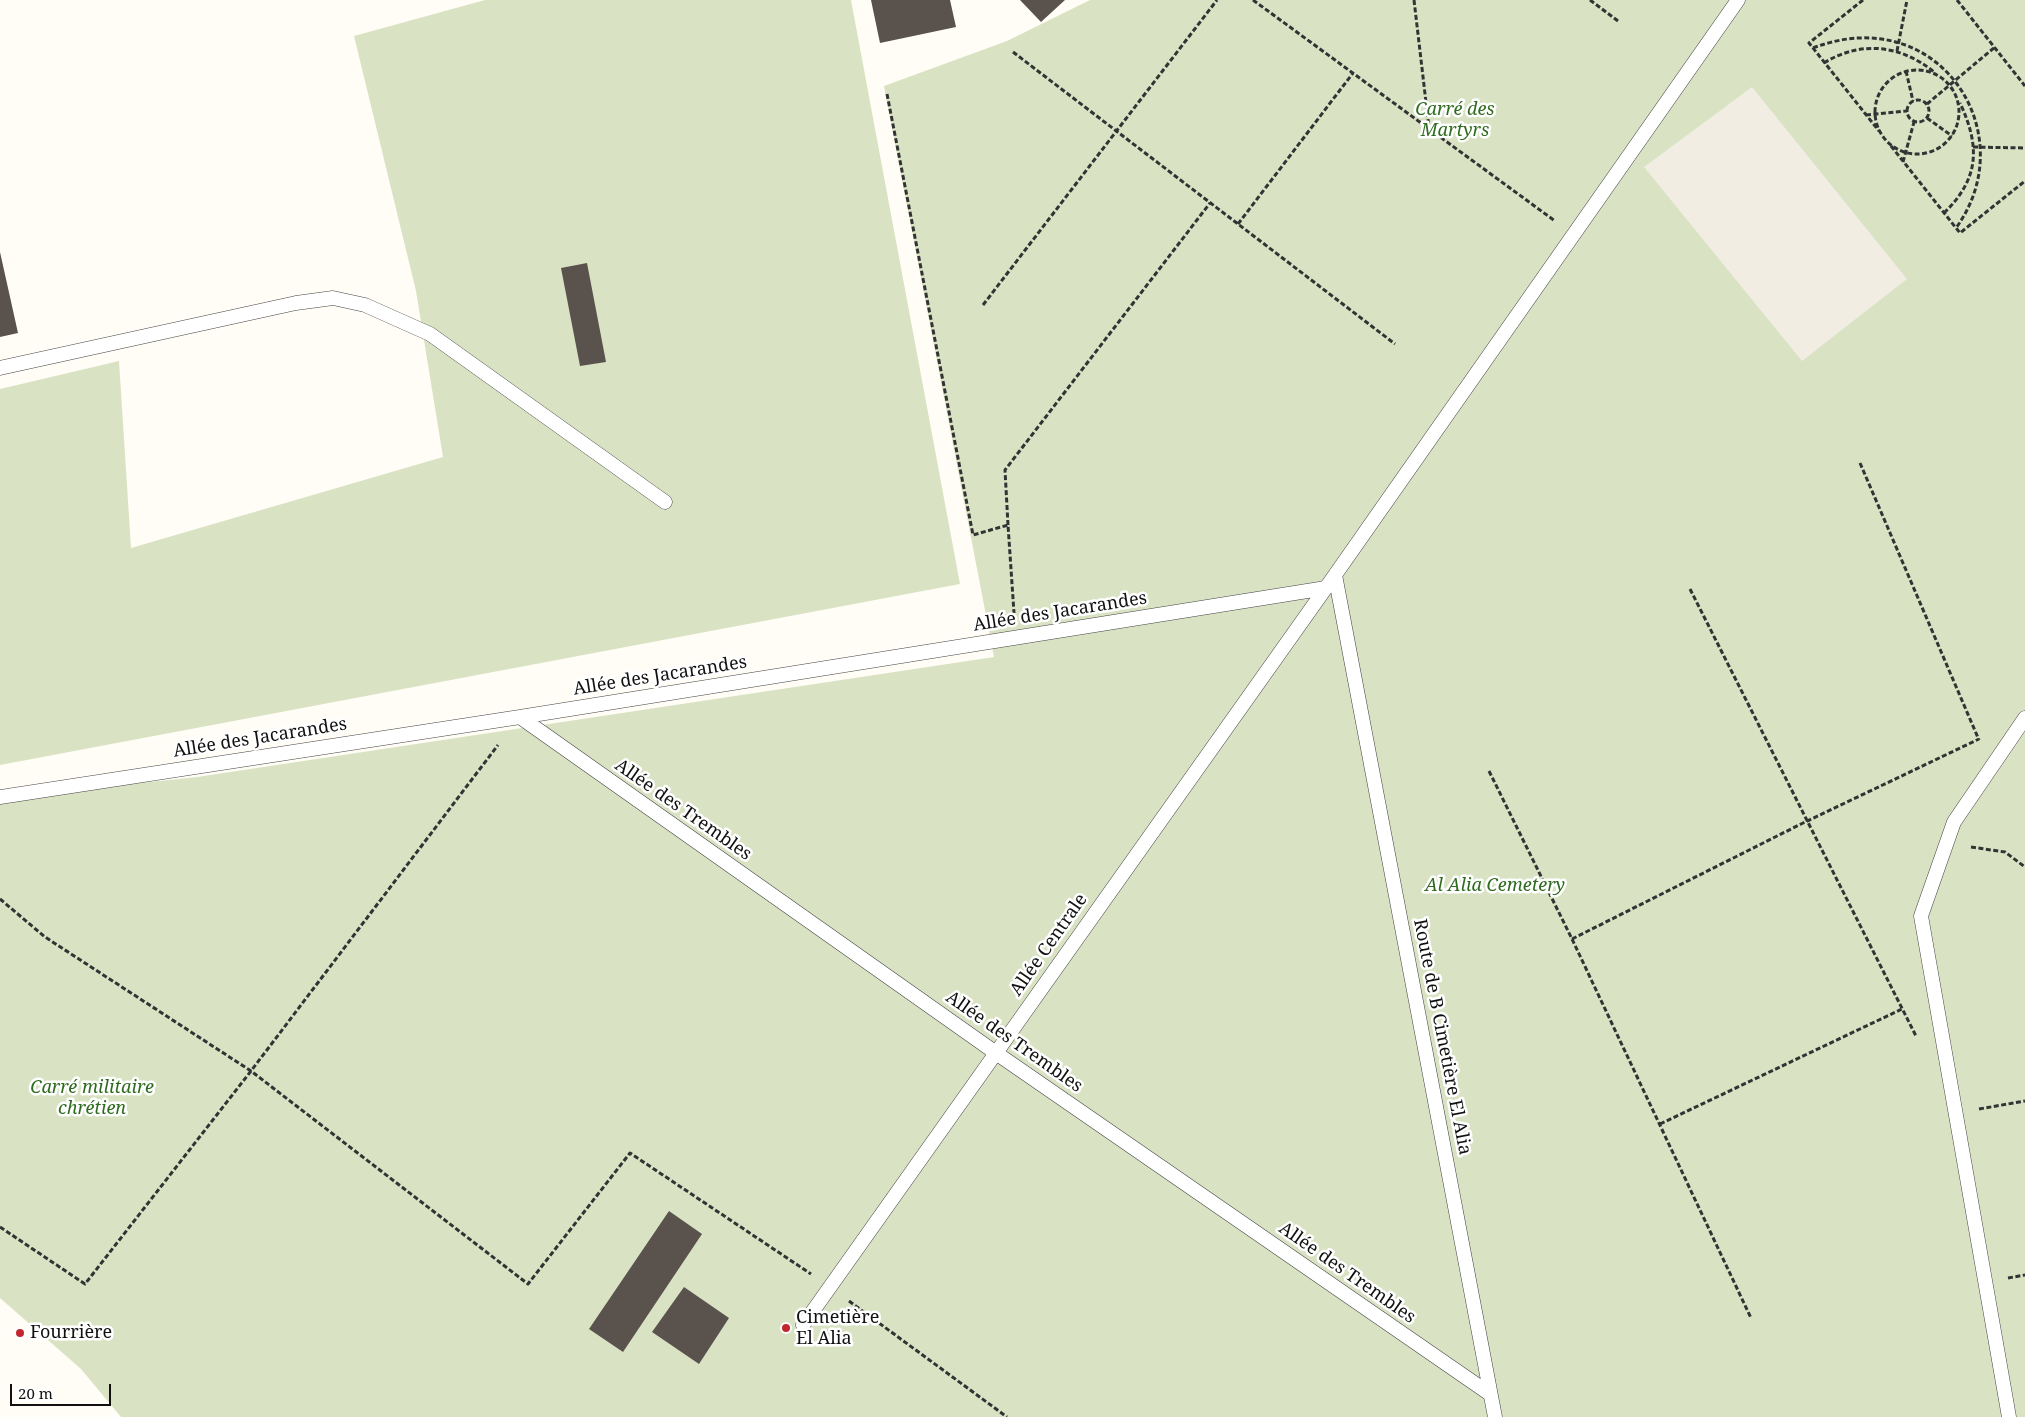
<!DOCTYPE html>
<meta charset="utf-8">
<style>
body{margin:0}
#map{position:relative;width:2025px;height:1417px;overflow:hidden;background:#fffdf5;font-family:"Noto Serif",serif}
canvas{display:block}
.scale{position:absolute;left:10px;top:1384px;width:101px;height:22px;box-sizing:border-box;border:2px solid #111;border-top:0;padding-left:6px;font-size:15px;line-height:18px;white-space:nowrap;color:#111;-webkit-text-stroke:4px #fff;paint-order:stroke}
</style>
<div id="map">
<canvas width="2025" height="1417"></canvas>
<div class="scale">20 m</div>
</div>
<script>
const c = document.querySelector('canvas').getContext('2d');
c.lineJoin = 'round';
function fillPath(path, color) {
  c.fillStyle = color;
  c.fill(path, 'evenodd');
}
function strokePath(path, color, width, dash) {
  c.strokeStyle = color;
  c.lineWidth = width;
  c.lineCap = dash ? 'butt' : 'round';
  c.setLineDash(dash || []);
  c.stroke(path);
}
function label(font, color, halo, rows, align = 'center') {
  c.font = font + ' "Noto Serif",serif';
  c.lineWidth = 5;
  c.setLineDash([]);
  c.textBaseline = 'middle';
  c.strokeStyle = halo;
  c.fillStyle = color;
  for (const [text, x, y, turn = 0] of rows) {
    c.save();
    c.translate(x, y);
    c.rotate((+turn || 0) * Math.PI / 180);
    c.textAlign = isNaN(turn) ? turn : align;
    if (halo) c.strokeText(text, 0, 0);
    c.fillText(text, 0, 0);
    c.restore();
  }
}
fillPath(new Path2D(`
 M 485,0 L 851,0 L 960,584 L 0,765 L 0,389 L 119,361 L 131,548 L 443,457 L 416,291 L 354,36 Z
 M 1090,0 L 2025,0 L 2025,1417 L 121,1417 L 81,1369 L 0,1298 L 0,798 L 197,777 L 994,657 L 884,86 L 1007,41 Z`), '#d9e3c4');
fillPath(new Path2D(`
 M 1752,87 L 1907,279 L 1802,361 L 1644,167 Z`), '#f1ede2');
fillPath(new Path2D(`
 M 871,0 L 950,0 L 956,27 L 880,43 Z
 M 1020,0 L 1065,0 L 1041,22 Z
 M 0,252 L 18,333 L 0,337 Z
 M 587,263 L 606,362 L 580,366 L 561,268 Z
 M 669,1211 L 702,1234 L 623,1352 L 589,1329 Z
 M 684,1287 L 729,1318 L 699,1364 L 652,1332 Z`), '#5a524d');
const lane = new Path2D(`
 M 0,368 L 296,303 L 333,298 L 365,305 L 430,334 L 665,502
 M 1335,575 L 1495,1417
 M 520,717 L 996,1053 L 1490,1394
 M 0,797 L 520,717 L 1326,588
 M 803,1325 L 1335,575 L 1738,0
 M 2009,1417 L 1921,916 L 1954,822 L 2025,718`);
strokePath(lane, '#444', 15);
strokePath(new Path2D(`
 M 1253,0 L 1555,221
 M 1414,0 L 1429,128
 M 1590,0 L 1618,21
 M 1863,0 L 1809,43 L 1879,131
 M 1957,0 L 2025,86
 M 1813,48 C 1938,0 2025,133 1956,228
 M 1897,51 L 1907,0
 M 1013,52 L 1395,344
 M 1824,63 C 1861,40 1901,45 1934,72
 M1875 112a42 42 0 1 1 84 0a42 42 0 1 1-84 0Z
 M 1906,71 L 1913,101
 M 887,94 L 973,535 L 1008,525 L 1014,613
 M1907 111a11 11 0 1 1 22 0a11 11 0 1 1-22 0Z
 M 1927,104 L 1995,47
 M 1866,115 L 1907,111
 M 1927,118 L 1952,136
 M 1891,146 L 1960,233 L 2025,181
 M 1973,147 L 2025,148
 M 1903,162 L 1914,122
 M 1944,213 C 1980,178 1980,146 1960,103
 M 1238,224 L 1353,73
 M 983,305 L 1217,0
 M 1860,463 L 1979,740
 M 1008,525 L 1005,470 L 1210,203
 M 1690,589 L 1916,1036
 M 1489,771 L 1572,939 L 1751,1318
 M 1971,847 L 2005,852 L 2025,867
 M 0,899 L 45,937 L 251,1071 L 528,1284 L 630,1153 L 811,1274
 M 1572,939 L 1801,824 L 1979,739
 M 1979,1109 L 2025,1101
 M 1660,1124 L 1902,1009
 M 0,1227 L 85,1284 L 251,1071 L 498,745
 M 2008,1278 L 2025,1275
 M 849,1301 L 1007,1417`), '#333', 3, [5, 2.5]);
strokePath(lane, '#fff', 14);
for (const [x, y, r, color] of [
 [786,1328,5,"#c4262e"],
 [20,1333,5,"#c4262e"]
]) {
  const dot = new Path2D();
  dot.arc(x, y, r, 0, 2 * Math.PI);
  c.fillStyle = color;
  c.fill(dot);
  strokePath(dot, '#fff', 2);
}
label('italic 18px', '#2f6b1f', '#fff', [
 ["Carré des",1455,110],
 ["Martyrs",1455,131],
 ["Al Alia Cemetery",1495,886],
 ["Carré militaire",92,1088],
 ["chrétien",92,1109]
]);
label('18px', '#111', '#fff', [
 ["Allée des Jacarandes",1060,612,-9],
 ["Allée des Jacarandes",660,676,-9],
 ["Allée des Jacarandes",260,738,-9],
 ["Allée des Trembles",683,810,35],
 ["Allée Centrale",1049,945,-55],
 ["Route de B Cimetière El Alia",1442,1037,79],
 ["Allée des Trembles",1014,1042,35],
 ["Allée des Trembles",1347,1273,35]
]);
label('18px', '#111', '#fff', [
 ["Cimetière",796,1318],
 ["El Alia",796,1339],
 ["Fourrière",30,1333]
], 'left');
</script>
